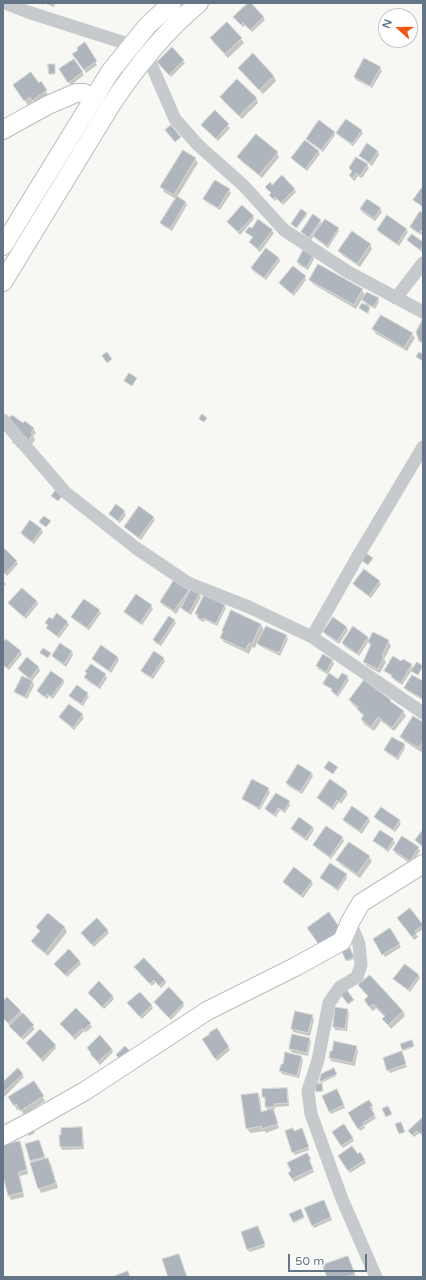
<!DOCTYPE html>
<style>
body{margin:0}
#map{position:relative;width:426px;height:1280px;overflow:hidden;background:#f7f7f3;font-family:"Varela Round",sans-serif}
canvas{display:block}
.frame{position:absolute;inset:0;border:4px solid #637587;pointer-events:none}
.north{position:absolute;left:378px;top:8px;width:40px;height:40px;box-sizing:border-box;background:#fff;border:1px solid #c1c8cf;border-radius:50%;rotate:291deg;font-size:11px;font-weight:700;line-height:16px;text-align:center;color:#637587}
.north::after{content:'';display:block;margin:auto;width:14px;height:18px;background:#f35517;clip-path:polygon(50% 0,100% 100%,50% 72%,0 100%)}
.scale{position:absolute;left:288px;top:1254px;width:79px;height:18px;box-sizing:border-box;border:2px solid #637587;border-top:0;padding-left:5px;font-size:12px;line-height:14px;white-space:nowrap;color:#637587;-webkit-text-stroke:3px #fff;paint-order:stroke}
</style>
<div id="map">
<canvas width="426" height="1280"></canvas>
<div class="frame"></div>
<div class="north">N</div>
<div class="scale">50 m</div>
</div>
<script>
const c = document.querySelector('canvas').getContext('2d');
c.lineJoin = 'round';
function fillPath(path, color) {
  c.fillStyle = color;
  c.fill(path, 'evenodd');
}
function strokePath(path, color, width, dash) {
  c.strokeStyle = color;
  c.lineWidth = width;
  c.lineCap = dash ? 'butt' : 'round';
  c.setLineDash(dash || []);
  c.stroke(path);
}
fillPath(new Path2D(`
 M 40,3 L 55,3 L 54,7 L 44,3 L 44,5 Z
 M 250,3 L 265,20 L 252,32 L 246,25 L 243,27 L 236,20 Z
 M 227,24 L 241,39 L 244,43 L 228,58 L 214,43 L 211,39 Z
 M 84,43 L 97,65 L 86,73 L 75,57 Z
 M 172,49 L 185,63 L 171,77 L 158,62 Z
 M 253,55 L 274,76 L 276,81 L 263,94 L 242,72 Z
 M 74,60 L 84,75 L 71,85 L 60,69 Z
 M 380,68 L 382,71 L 372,88 L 356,80 L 355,77 Z
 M 38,84 L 46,91 L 48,95 L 35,104 L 33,101 L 28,105 L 17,89 Z
 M 221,97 L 256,98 L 258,103 L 242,119 L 224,102 Z
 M 215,112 L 230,128 L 218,141 L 202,125 Z
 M 361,130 L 363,133 L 353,146 L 339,136 L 337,133 Z
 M 334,133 L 335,135 L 323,152 L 308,141 L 307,139 Z
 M 367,145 L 378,152 L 379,155 L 372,166 L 362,158 L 360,156 Z
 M 318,151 L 320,154 L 307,171 L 294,161 L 292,158 Z
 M 277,153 L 279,157 L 262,178 L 241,161 L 239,157 Z
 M 195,159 L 198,163 L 177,197 L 186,203 L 187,205 L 172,231 L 163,226 L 162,223 L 176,199 L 164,192 L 162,187 Z
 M 367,165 L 369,168 L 362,178 L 358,176 L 355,181 L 352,179 L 350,176 L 353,172 L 350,168 Z
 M 272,186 L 294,189 L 296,192 L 283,205 L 277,199 L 275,201 L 272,198 Z
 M 229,190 L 231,193 L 220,210 L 206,202 L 204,199 Z
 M 361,209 L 380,209 L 382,212 L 375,221 L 362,212 Z
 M 306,214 L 307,215 L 297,228 L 293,225 Z
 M 423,214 L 423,233 L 421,235 L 413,230 L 411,227 Z
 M 253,216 L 254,219 L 240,235 L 228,222 Z
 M 320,221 L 322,224 L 338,229 L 339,231 L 328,248 L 316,239 L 314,236 L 311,240 L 304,235 L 302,232 Z
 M 252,230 L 272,231 L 274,233 L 260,252 L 252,245 L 250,242 L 253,238 L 246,232 Z
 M 378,230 L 406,230 L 408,232 L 399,246 L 380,233 Z
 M 408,240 L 423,243 L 423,250 L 422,252 L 410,243 Z
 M 370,245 L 372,249 L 360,267 L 342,255 L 340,251 Z
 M 313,256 L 314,259 L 308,270 L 299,265 L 298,262 Z
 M 279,258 L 280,261 L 266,280 L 253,271 L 252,268 Z
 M 305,277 L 306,280 L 294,296 L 282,286 L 280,284 Z
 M 310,280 L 362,290 L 366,296 L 378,299 L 379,302 L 375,309 L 368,305 L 370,309 L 368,314 L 360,308 L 367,306 L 362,299 L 356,309 L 313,284 Z
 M 373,329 L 412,334 L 415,338 L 407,351 L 376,334 Z
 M 24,425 L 33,428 L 36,433 L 33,436 L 35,440 L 28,449 L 22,451 L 16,446 L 14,442 Z
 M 124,512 L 126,515 L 120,523 L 112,517 L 110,514 Z
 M 153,518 L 155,520 L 141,540 L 127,529 L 125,527 Z
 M 41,530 L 43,532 L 34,544 L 23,536 L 22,533 Z
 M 3,552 L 16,562 L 18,564 L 7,576 L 3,572 Z
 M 3,581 L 6,584 L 3,587 Z
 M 379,582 L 381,584 L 371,598 L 356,587 L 354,584 Z
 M 22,589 L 37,601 L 38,604 L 26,619 L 11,606 L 10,604 Z
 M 188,591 L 190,594 L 199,594 L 201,597 L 191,615 L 184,611 L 182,608 L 185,603 L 184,602 L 176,614 L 163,605 L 161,602 Z
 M 136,596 L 151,606 L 153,609 L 142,625 L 127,615 L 125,612 Z
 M 224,606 L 226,608 L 217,626 L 205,620 L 204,622 L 199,620 L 196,614 Z
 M 99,610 L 101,613 L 89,630 L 74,620 L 73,617 Z
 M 53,620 L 67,622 L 69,625 L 59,638 L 49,630 L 47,628 L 48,626 L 46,623 Z
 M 174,621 L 176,623 L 161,646 L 155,643 L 154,640 Z
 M 261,624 L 264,631 L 286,636 L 288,639 L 280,656 L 260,646 L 257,642 L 255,648 L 252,647 L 249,654 L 224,642 L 221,638 Z
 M 346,627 L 348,630 L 339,644 L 326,635 L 324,632 Z
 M 353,628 L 368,638 L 370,641 L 388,641 L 391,646 L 384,659 L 386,662 L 380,673 L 367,666 L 364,662 L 371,647 L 368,642 L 359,656 L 344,646 L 343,643 Z
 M 3,645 L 20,651 L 22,654 L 9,670 L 3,665 Z
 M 61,645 L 72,652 L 73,655 L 66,667 L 55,659 L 53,656 Z
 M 323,655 L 333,661 L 334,664 L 328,674 L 339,680 L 347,677 L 349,680 L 338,697 L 334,694 L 332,691 L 337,691 L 325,684 L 325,686 L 324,684 L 329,675 L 318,669 L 317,666 Z
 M 118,658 L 119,660 L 111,673 L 95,662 L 93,659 Z
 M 163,658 L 165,661 L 153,679 L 144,674 L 142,671 Z
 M 27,659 L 39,668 L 40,671 L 32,681 L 34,685 L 27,699 L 17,694 L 15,692 L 30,680 L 21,672 L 19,669 Z
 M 402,663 L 411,665 L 413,669 L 422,666 L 423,667 L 418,675 L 412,670 L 402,685 L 394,680 L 392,676 L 387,673 L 385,671 Z
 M 91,666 L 105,675 L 107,678 L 100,689 L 86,680 L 85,677 Z
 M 63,680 L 64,683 L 53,699 L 49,696 L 47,699 L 40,694 L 38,691 Z
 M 423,682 L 423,700 L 407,691 L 406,688 Z
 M 87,694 L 89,696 L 83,706 L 72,699 L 70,696 Z
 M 350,700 L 390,700 L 392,704 L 403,712 L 406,716 L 394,731 L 381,721 L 374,731 L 364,724 L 362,720 L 364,716 L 361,714 L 358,709 L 353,705 Z
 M 82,715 L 84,718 L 74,730 L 62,720 L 60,717 Z
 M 423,723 L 423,749 L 421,752 L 404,741 L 401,737 Z
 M 404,745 L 405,748 L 398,760 L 387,753 L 385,750 Z
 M 312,774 L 313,776 L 302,794 L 288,786 L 287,783 Z
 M 268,789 L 270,792 L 260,810 L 245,801 L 243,799 Z
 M 346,791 L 348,794 L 341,804 L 339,802 L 333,810 L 320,801 L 319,798 Z
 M 289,802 L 290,805 L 285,813 L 280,810 L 276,817 L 268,812 L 267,809 Z
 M 375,817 L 399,821 L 401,824 L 395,832 L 377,820 Z
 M 368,819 L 370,821 L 362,834 L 346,823 L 344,820 Z
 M 313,828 L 314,830 L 307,841 L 294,832 L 292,829 Z
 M 342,838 L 344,841 L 331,859 L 316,848 L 314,845 Z
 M 393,840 L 395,843 L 388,852 L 376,843 L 374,841 Z
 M 418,848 L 420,851 L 411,864 L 395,853 L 394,850 Z
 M 369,857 L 372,861 L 360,878 L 340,864 L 337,860 Z
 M 346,875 L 347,878 L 338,891 L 323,880 L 321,878 Z
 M 311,881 L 313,884 L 303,898 L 286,885 L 284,882 Z
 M 48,914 L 65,928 L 67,932 L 48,956 L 35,946 L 33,942 L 40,932 L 37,927 Z
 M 97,919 L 109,933 L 94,947 L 82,933 Z
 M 400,921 L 422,926 L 423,929 L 416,934 L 418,937 L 414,940 Z
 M 390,930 L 401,947 L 385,957 L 374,940 Z
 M 349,950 L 354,959 L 348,961 L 343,952 Z
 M 144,959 L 165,980 L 166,983 L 161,988 L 156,982 L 152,986 L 137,970 L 135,968 Z
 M 79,961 L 81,964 L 67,977 L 57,967 Z
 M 405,965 L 419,976 L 420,978 L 410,992 L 396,981 L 394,979 Z
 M 360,986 L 403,1011 L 405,1016 L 391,1029 L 383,1019 L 385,1017 L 376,1008 L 373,1011 L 367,1005 L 365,1001 L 369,997 Z
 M 91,996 L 112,996 L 114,999 L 104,1009 Z
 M 3,1002 L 20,1011 L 35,1029 L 23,1040 L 3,1018 Z
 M 155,1002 L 183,1004 L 184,1006 L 171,1020 Z
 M 151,1005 L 153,1008 L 142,1019 L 130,1006 Z
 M 347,1010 L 349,1013 L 347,1031 L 335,1030 L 334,1027 Z
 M 312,1016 L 314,1019 L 310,1036 L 293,1032 L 292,1029 Z
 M 61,1024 L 90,1024 L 92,1027 L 86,1032 L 84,1031 L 75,1040 Z
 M 216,1029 L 230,1050 L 217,1061 L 204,1040 Z
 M 293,1035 L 310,1039 L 311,1042 L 308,1056 L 291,1052 L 290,1049 Z
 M 411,1041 L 413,1047 L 404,1051 L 402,1045 Z
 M 27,1044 L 55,1046 L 56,1048 L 43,1062 Z
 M 356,1047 L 358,1050 L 355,1066 L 331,1061 L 330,1058 L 333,1052 Z
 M 112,1049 L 113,1052 L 100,1065 L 93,1057 L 92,1053 Z
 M 403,1055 L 407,1067 L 390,1073 L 388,1070 Z
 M 301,1057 L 303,1060 L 299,1078 L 282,1074 L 280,1071 Z
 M 18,1069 L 24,1077 L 3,1098 L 3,1083 Z
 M 333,1069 L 336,1076 L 321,1083 L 322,1074 Z
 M 34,1082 L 45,1101 L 24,1115 L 20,1108 L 17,1110 L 10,1097 Z
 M 287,1089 L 288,1091 L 289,1106 L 275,1107 L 275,1109 L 272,1109 L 279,1128 L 266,1133 L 265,1131 L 250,1133 L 247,1128 L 258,1094 L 260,1098 L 262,1112 L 268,1110 L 266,1107 L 266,1100 L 263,1097 L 263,1090 Z
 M 338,1093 L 345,1108 L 331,1114 L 330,1111 Z
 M 368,1101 L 373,1109 L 371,1111 L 376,1118 L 364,1126 L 365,1128 L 360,1131 L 349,1114 Z
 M 423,1118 L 423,1136 L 419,1133 L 414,1137 L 411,1134 Z
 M 344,1125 L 354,1141 L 343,1148 L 333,1133 Z
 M 32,1127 L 35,1133 L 29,1136 L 26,1131 Z
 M 81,1128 L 83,1131 L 84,1149 L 62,1150 L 61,1147 Z
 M 294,1132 L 303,1132 L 309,1150 L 295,1155 L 293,1152 Z
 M 39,1141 L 45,1160 L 48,1159 L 51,1164 L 58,1188 L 41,1193 L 39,1188 L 33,1164 L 31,1161 Z
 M 19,1142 L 22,1146 L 28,1174 L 20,1176 L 24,1197 L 11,1200 L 9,1196 L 5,1180 L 3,1180 L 3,1146 Z
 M 307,1154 L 311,1162 L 309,1163 L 314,1172 L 294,1182 L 290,1173 L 293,1171 Z
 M 360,1154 L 366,1163 L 350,1173 L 339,1156 L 357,1155 Z
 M 325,1204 L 332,1220 L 314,1228 L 312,1225 Z
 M 300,1210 L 304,1218 L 294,1223 L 290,1215 Z
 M 258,1227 L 265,1247 L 250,1252 L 248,1250 Z
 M 348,1257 L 356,1277 L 328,1277 Z`), '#0003');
const building = new Path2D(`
 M 248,3 L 251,3 L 264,17 L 250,30 L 243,23 L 241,25 L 233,17 Z
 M 227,22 L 242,38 L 225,54 L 210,38 Z
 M 85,42 L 97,61 L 84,70 L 72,54 L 78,50 L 77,48 Z
 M 172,47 L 184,60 L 169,75 L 157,62 Z
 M 253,53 L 274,76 L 259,90 L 238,68 Z
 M 364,58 L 381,67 L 370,86 L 354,77 Z
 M 74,59 L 83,72 L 68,83 L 59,69 Z
 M 48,64 L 55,64 L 55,74 L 49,74 Z
 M 31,72 L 39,83 L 41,81 L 47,90 L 32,101 L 30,97 L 24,101 L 13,85 Z
 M 237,79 L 257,98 L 239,116 L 220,97 Z
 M 215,110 L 229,124 L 216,139 L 201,125 Z
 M 346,119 L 362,130 L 352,144 L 336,133 Z
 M 319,120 L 335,132 L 321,150 L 306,139 Z
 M 171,125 L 181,137 L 175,142 L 165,130 Z
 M 256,134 L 278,152 L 259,175 L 237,157 Z
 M 305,140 L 319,151 L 305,169 L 291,158 Z
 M 367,143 L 378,151 L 370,163 L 359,156 Z
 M 183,150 L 196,158 L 174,195 L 160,187 Z
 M 356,157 L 368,164 L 360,176 L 356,173 L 353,178 L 349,176 L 352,171 L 349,168 Z
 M 282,175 L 295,189 L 281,203 L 275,197 L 273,199 L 269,195 L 271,193 L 265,187 L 270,182 L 272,185 Z
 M 215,180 L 230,189 L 218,208 L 203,199 Z
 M 423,186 L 423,207 L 413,200 Z
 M 177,196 L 186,202 L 170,229 L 160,223 Z
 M 367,199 L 381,208 L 374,218 L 360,209 Z
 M 242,205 L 254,216 L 238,232 L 227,222 Z
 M 301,209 L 307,213 L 296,228 L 291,224 Z
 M 420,211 L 423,213 L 423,232 L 421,230 L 419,233 L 410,227 Z
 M 313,214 L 321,220 L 309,238 L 301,232 Z
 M 387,215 L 407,229 L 397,244 L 377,230 Z
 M 258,219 L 273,230 L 258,249 L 249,242 L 253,237 L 245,232 L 249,227 L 252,228 Z
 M 325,219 L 339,228 L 327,246 L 313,236 Z
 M 352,231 L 371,244 L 357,264 L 338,251 Z
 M 412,234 L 423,242 L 423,246 L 420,250 L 407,240 Z
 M 266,248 L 279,258 L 264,278 L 251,268 Z
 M 303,250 L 313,256 L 306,268 L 297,262 Z
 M 318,264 L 363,289 L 354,305 L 309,280 Z
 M 293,266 L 306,276 L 292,294 L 279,283 Z
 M 367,292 L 379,298 L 373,307 L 362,300 Z
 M 362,303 L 370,307 L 367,313 L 359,308 Z
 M 381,315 L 413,333 L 404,348 L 372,329 Z
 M 422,321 L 423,322 L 423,343 L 419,341 L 416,332 Z
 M 107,352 L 112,359 L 107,363 L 102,356 Z
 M 419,352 L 423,354 L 423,361 L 416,357 Z
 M 129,373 L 137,378 L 132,386 L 124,381 Z
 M 202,414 L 207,418 L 204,422 L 199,419 Z
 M 12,415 L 23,423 L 25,421 L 34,428 L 31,433 L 33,434 L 26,445 L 19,447 L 12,442 L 15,437 L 6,423 Z
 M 56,490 L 63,495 L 58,501 L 51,496 Z
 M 116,504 L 125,511 L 118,521 L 109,514 Z
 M 139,506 L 154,517 L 139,538 L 124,527 Z
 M 44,516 L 51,521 L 46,527 L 39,522 Z
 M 30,520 L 42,529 L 32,542 L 21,533 Z
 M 5,549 L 17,561 L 5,574 L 3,572 L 3,550 Z
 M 366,553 L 373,558 L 368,565 L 361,560 Z
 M 364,569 L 380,581 L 369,596 L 353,584 Z
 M 174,580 L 189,590 L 174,611 L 160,602 Z
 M 22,588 L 37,601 L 24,617 L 8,603 Z
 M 191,589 L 200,593 L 189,613 L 181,608 Z
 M 136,594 L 152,605 L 140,623 L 124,612 Z
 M 204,595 L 225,605 L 216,624 L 203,618 L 202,620 L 197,617 L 198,615 L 195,614 Z
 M 84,599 L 100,610 L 87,628 L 71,617 Z
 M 231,610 L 261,624 L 252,644 L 249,643 L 246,650 L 220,638 L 223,631 L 222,631 Z
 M 57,613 L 68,622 L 57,636 L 46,628 L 48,625 L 45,623 L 49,617 L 52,619 Z
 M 169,616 L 175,620 L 159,644 L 153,640 Z
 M 333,617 L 347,627 L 337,641 L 323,632 Z
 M 266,626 L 287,635 L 279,653 L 257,644 Z
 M 353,626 L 368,637 L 357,654 L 342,643 Z
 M 373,632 L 389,640 L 382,656 L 384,657 L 378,669 L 363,662 L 371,644 L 368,642 Z
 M 6,639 L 21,651 L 7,668 L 3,665 L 3,643 Z
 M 60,643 L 72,651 L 64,664 L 52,656 Z
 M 101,645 L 118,657 L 109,671 L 92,659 Z
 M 43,648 L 51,653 L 48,658 L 40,653 Z
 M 154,651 L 164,658 L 151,677 L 141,671 Z
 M 323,654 L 333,660 L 326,672 L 316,666 Z
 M 393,656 L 401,661 L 403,659 L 412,664 L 401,683 L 391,677 L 392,675 L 384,671 Z
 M 27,657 L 39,667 L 30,679 L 18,669 Z
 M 417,662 L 423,666 L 418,675 L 411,671 Z
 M 91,664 L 106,674 L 98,687 L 84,677 L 87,673 L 85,672 Z
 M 51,671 L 64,680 L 51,697 L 47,694 L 45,697 L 37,691 Z
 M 329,673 L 338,679 L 342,673 L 348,676 L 337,695 L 331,691 L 332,689 L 323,684 Z
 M 412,675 L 423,681 L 423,699 L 404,688 Z
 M 22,676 L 33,681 L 25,697 L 14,692 Z
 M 364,680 L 391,700 L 390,701 L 404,711 L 392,728 L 378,717 L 371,727 L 361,719 L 364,715 L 357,709 L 358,707 L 349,700 Z
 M 77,685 L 88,693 L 81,704 L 69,696 Z
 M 69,704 L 83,714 L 73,728 L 59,717 Z
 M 413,716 L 423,722 L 423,741 L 419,748 L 400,737 Z
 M 392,737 L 405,744 L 397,758 L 384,750 Z
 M 329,761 L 338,767 L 333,774 L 324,768 Z
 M 298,764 L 312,773 L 300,792 L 286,783 Z
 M 252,779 L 269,788 L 259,808 L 242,799 Z
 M 330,779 L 347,791 L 339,802 L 337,800 L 332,808 L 317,798 Z
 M 276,793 L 290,801 L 284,811 L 278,808 L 274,815 L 265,809 Z
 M 352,806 L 369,818 L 360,831 L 343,820 Z
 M 381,807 L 400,820 L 393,830 L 374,817 Z
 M 299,817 L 313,827 L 305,838 L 291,829 Z
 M 326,826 L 343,837 L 330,857 L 313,845 Z
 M 380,830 L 394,839 L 387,850 L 373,841 Z
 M 422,831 L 423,832 L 423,847 L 415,840 Z
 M 402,836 L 419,847 L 410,861 L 393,850 Z
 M 349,842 L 370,856 L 357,874 L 336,860 Z
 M 330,863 L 347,874 L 337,889 L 320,878 Z
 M 294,867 L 312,881 L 301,896 L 283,882 Z
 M 410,908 L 423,925 L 415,931 L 417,933 L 412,937 L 397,918 Z
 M 329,912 L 342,931 L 320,946 L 307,928 Z
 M 48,913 L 65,927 L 45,953 L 31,941 L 40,931 L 36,927 Z
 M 97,918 L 108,930 L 92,945 L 81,933 Z
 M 390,928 L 400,944 L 382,955 L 373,939 Z
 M 350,948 L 354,957 L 346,961 L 342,952 Z
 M 69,949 L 80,961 L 65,975 L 54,964 Z
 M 144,958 L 165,980 L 159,986 L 154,980 L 150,984 L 134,967 Z
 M 405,964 L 419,975 L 408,990 L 393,979 Z
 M 370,975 L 403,1011 L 388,1025 L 382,1019 L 385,1016 L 373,1004 L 370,1007 L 364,1000 L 368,996 L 358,985 Z
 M 99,981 L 113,996 L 102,1007 L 88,993 Z
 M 169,987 L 184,1003 L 169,1018 L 154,1002 Z
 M 347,990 L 354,1000 L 348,1004 L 341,995 Z
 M 140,992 L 152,1005 L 140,1017 L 127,1003 Z
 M 7,997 L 21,1011 L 8,1023 L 3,1018 L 3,1001 Z
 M 335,1007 L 348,1009 L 345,1029 L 333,1027 Z
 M 76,1008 L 91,1023 L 84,1030 L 82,1029 L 73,1037 L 60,1024 Z
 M 295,1011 L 313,1015 L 308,1033 L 291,1029 Z
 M 23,1013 L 34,1025 L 21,1038 L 9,1026 Z
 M 217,1028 L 229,1047 L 215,1059 L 202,1039 L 210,1034 L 209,1033 Z
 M 40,1029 L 56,1045 L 41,1059 L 26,1043 Z
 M 292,1034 L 310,1038 L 307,1053 L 289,1049 Z
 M 100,1035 L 112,1049 L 98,1062 L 90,1054 L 91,1053 L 87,1048 Z
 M 412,1040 L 414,1046 L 402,1050 L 400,1044 Z
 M 334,1041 L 357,1046 L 353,1063 L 329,1058 L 330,1051 L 332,1051 Z
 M 125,1046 L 131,1052 L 121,1061 L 116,1055 Z
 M 402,1051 L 406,1064 L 387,1071 L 383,1058 Z
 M 285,1052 L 302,1056 L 297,1076 L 279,1071 L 281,1064 L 283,1064 Z
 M 18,1068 L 23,1074 L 3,1093 L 3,1082 Z
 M 334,1068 L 337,1074 L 319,1082 L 321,1074 Z
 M 34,1081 L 44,1096 L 20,1111 L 16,1104 L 14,1106 L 8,1097 Z
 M 322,1083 L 323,1091 L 316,1092 L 315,1084 Z
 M 287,1088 L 288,1103 L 274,1104 L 274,1107 L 265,1107 L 265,1097 L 262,1097 L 262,1089 Z
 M 337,1089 L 344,1105 L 329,1112 L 322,1096 Z
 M 258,1093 L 261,1112 L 273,1108 L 278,1124 L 262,1129 L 262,1126 L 246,1129 L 241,1095 Z
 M 369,1100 L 373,1106 L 370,1107 L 375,1115 L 363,1123 L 364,1125 L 358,1129 L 348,1113 Z
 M 388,1106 L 392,1114 L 386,1117 L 382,1109 Z
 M 423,1117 L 423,1132 L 420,1134 L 417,1131 L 412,1135 L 408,1131 Z
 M 401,1122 L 405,1132 L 399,1134 L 395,1124 Z
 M 344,1124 L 353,1138 L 341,1146 L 332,1132 Z
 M 82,1127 L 83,1147 L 60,1147 L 59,1135 L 61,1135 L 61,1128 Z
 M 293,1128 L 294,1131 L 302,1128 L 309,1147 L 292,1153 L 285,1131 Z
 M 39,1140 L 45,1157 L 30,1161 L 25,1144 Z
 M 20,1141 L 27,1170 L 18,1172 L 23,1192 L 8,1196 L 3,1176 L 3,1145 Z
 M 352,1146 L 358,1154 L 360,1152 L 365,1160 L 348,1171 L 338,1156 Z
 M 307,1153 L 311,1159 L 309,1160 L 313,1169 L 292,1179 L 288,1173 L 291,1171 L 287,1163 Z
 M 48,1158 L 56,1183 L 38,1189 L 30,1163 Z
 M 324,1200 L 331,1217 L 312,1226 L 304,1208 Z
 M 301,1209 L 304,1217 L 293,1222 L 289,1214 Z
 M 258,1226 L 265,1244 L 247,1250 L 241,1232 Z
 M 179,1254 L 187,1277 L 168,1277 L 162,1259 Z
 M 348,1256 L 355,1274 L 346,1277 L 327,1277 L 322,1265 Z
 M 128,1271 L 130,1277 L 112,1277 Z`);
fillPath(building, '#aeb5bc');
strokePath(building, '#d8d8d6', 1);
const secondary = new Path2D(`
 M 3,130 L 48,105 L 76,93 L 84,93 L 94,97
 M 3,246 L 110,72 L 148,25 L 172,3
 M 3,282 L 111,105 C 136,67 164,32 199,3
 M 3,1136 L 32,1121 L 85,1091 L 207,1011 L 295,967 L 342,941 L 350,922 L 361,903 L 423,864`);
strokePath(secondary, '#b8bdc2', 20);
strokePath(new Path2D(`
 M 5,3 L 28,12 L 131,45 L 147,55 L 175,119 L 198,145 L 244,186 L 284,230 L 348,272 L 423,312
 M 396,298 L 423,263
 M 3,420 L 65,492 L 136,548 L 188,583 L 249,607 L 312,637 L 423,713
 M 312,637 L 358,556 L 423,447
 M 350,922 L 359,944 L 361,965 L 357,977 L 340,987 L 329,1003 L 318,1060 L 308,1091 L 311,1114 L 342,1199 L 376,1277`), '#c6cacd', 13);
strokePath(secondary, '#fff', 18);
</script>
